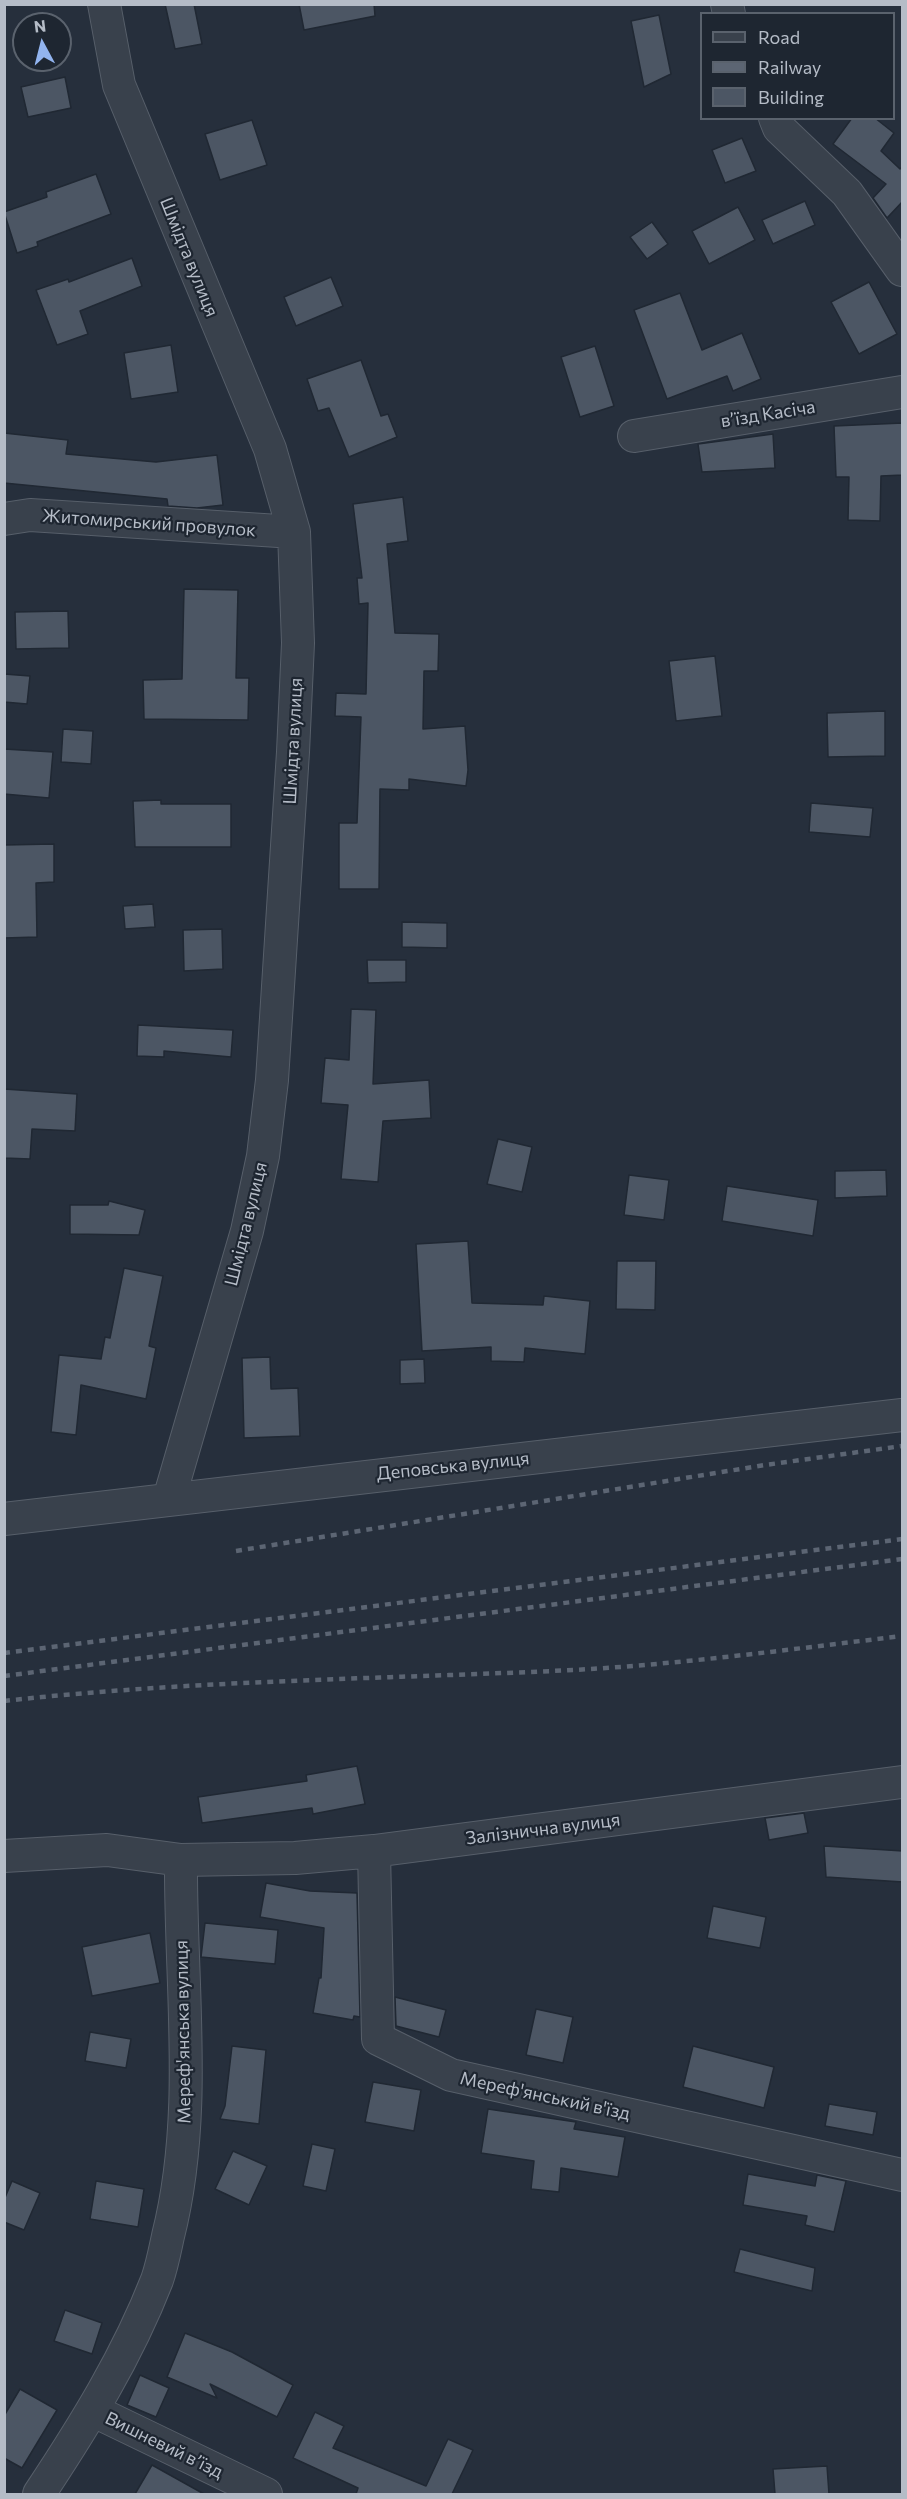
<!DOCTYPE html>
<meta charset="utf-8">
<style>
body{margin:0}
#map{position:relative;width:907px;height:2499px;overflow:hidden;background:#262f3c;font-family:Commissioner,sans-serif}
canvas{display:block}
.frame{position:absolute;inset:0;border:6px solid #b5bcc7;pointer-events:none}
.legend{position:absolute;left:700px;top:12px;width:195px;height:108px;box-sizing:border-box;background:#1e2631;border:2px solid #5a626d;margin:0;padding:8px 10px;list-style:none;font-size:18px;color:#b5bcc7}
.legend li{display:flex;align-items:center;gap:12px;height:30px}
.legend b{width:30px;border:2px solid #5a626d}
.north{position:absolute;left:12px;top:12px;width:60px;height:60px;box-sizing:border-box;background:#1e2631;border:2px solid #5a626d;border-radius:50%;rotate:353deg;font-size:16px;font-weight:700;line-height:24px;text-align:center;color:#b5bcc7}
.north::after{content:'';display:block;margin:auto;width:21px;height:27px;background:#92b4ef;clip-path:polygon(50% 0,100% 100%,50% 72%,0 100%)}
</style>
<div id="map">
<canvas width="907" height="2499"></canvas>
<div class="frame"></div>
<ul class="legend">
<li><b style="height:8px;background:#39414c"></b>Road</li>
<li><b style="height:8px;background:#5c6573"></b>Railway</li>
<li><b style="height:16px;background:#4c5664"></b>Building</li>
</ul>
<div class="north">N</div>
</div>
<script>
const c = document.querySelector('canvas').getContext('2d');
c.lineJoin = 'round';
function fillPath(path, color) {
  c.fillStyle = color;
  c.fill(path, 'evenodd');
}
function strokePath(path, color, width, dash) {
  c.strokeStyle = color;
  c.lineWidth = width;
  c.lineCap = dash ? 'butt' : 'round';
  c.setLineDash(dash || []);
  c.stroke(path);
}
function label(font, color, halo, rows, align = 'center') {
  c.font = font + ' Commissioner,sans-serif';
  c.lineWidth = 4.5;
  c.setLineDash([]);
  c.textBaseline = 'middle';
  c.strokeStyle = halo;
  c.fillStyle = color;
  for (const [text, x, y, turn = 0] of rows) {
    c.save();
    c.translate(x, y);
    c.rotate((+turn || 0) * Math.PI / 180);
    c.textAlign = isNaN(turn) ? turn : align;
    if (halo) c.strokeText(text, 0, 0);
    c.fillText(text, 0, 0);
    c.restore();
  }
}
const building = new Path2D(`
 M 165,4 L 194,4 L 202,44 L 175,49 Z
 M 299,4 L 374,4 L 375,16 L 304,30 Z
 M 659,15 L 671,74 L 644,87 L 631,21 Z
 M 65,77 L 71,108 L 28,117 L 21,87 Z
 M 852,118 L 875,118 L 894,133 L 881,151 L 900,169 L 903,166 L 903,201 L 887,218 L 873,198 L 886,184 L 833,144 Z
 M 252,120 L 267,165 L 220,180 L 205,134 Z
 M 742,138 L 756,171 L 725,183 L 712,150 Z
 M 96,174 L 111,214 L 37,242 L 38,246 L 17,253 L 4,212 L 47,197 L 46,192 Z
 M 805,201 L 815,225 L 773,244 L 762,220 Z
 M 738,207 L 755,240 L 709,264 L 692,231 Z
 M 652,222 L 668,244 L 647,259 L 630,237 Z
 M 132,258 L 142,286 L 80,311 L 88,334 L 57,345 L 36,290 L 68,279 L 69,282 Z
 M 331,277 L 343,306 L 296,326 L 284,297 Z
 M 869,282 L 897,334 L 859,354 L 831,302 Z
 M 680,293 L 702,350 L 742,333 L 761,379 L 733,391 L 727,376 L 667,399 L 634,310 Z
 M 171,345 L 178,392 L 131,399 L 124,353 Z
 M 595,346 L 614,406 L 580,417 L 561,357 Z
 M 361,360 L 381,416 L 388,414 L 397,437 L 349,457 L 329,408 L 318,411 L 307,379 Z
 M 903,423 L 903,475 L 881,476 L 880,521 L 848,520 L 849,477 L 836,477 L 834,426 Z
 M 4,433 L 68,440 L 66,454 L 156,462 L 217,455 L 223,505 L 197,508 L 168,506 L 167,499 L 4,483 Z
 M 773,434 L 775,468 L 702,472 L 698,444 Z
 M 403,497 L 408,541 L 387,544 L 395,633 L 439,634 L 438,671 L 424,671 L 423,729 L 465,726 L 468,770 L 466,786 L 409,779 L 409,790 L 380,789 L 379,889 L 339,889 L 339,823 L 357,823 L 361,717 L 335,716 L 336,693 L 366,694 L 368,603 L 359,604 L 357,578 L 362,578 L 353,504 Z
 M 184,589 L 238,590 L 236,678 L 249,678 L 248,720 L 144,719 L 143,680 L 182,679 Z
 M 68,611 L 69,648 L 16,649 L 15,612 Z
 M 715,656 L 722,716 L 676,721 L 669,661 Z
 M 4,674 L 30,676 L 27,704 L 4,702 Z
 M 885,711 L 885,756 L 828,757 L 827,713 Z
 M 63,729 L 93,731 L 91,764 L 61,762 Z
 M 4,749 L 53,752 L 49,798 L 4,794 Z
 M 161,800 L 161,804 L 231,804 L 231,847 L 135,847 L 133,801 Z
 M 811,803 L 873,808 L 870,837 L 809,832 Z
 M 54,844 L 54,882 L 36,883 L 37,937 L 4,938 L 4,845 Z
 M 153,904 L 155,927 L 125,929 L 123,906 Z
 M 402,922 L 447,923 L 447,948 L 402,947 Z
 M 222,929 L 223,969 L 184,971 L 183,930 Z
 M 367,960 L 406,960 L 406,982 L 368,983 Z
 M 351,1009 L 376,1010 L 373,1084 L 429,1080 L 431,1118 L 383,1121 L 378,1182 L 341,1179 L 348,1105 L 321,1103 L 325,1058 L 349,1060 Z
 M 138,1025 L 233,1030 L 231,1057 L 164,1051 L 164,1057 L 137,1056 Z
 M 4,1089 L 77,1094 L 75,1131 L 32,1129 L 30,1159 L 4,1158 Z
 M 498,1139 L 532,1147 L 522,1192 L 487,1184 Z
 M 886,1170 L 887,1196 L 835,1198 L 835,1171 Z
 M 629,1175 L 669,1180 L 664,1220 L 624,1215 Z
 M 727,1186 L 818,1200 L 813,1236 L 722,1221 Z
 M 109,1201 L 145,1210 L 139,1235 L 70,1234 L 70,1205 L 108,1205 Z
 M 468,1241 L 472,1303 L 543,1305 L 544,1296 L 590,1301 L 585,1354 L 525,1348 L 524,1362 L 491,1361 L 491,1347 L 422,1351 L 416,1244 Z
 M 617,1261 L 656,1261 L 655,1310 L 616,1309 Z
 M 124,1268 L 163,1276 L 149,1346 L 156,1348 L 146,1399 L 81,1385 L 76,1435 L 51,1432 L 59,1355 L 101,1359 L 105,1337 L 110,1338 Z
 M 270,1357 L 271,1389 L 298,1388 L 300,1436 L 244,1438 L 242,1358 Z
 M 424,1359 L 425,1383 L 400,1384 L 400,1360 Z
 M 357,1766 L 365,1804 L 313,1814 L 312,1808 L 202,1823 L 198,1797 L 307,1781 L 306,1775 Z
 M 804,1813 L 808,1833 L 769,1840 L 765,1818 Z
 M 824,1846 L 903,1851 L 903,1882 L 826,1877 Z
 M 266,1883 L 310,1891 L 357,1893 L 360,2017 L 354,2016 L 353,2020 L 313,2013 L 319,1978 L 321,1978 L 324,1928 L 260,1917 Z
 M 713,1906 L 766,1917 L 760,1948 L 707,1938 Z
 M 205,1923 L 278,1930 L 275,1964 L 201,1957 Z
 M 150,1933 L 160,1983 L 92,1996 L 82,1947 Z
 M 395,1997 L 446,2010 L 439,2037 L 396,2026 Z
 M 536,2009 L 573,2017 L 563,2063 L 526,2055 Z
 M 90,2032 L 131,2039 L 126,2068 L 85,2061 Z
 M 232,2046 L 266,2050 L 259,2124 L 220,2119 L 225,2106 Z
 M 693,2046 L 774,2067 L 764,2108 L 683,2087 Z
 M 373,2082 L 421,2090 L 414,2131 L 365,2122 Z
 M 829,2104 L 877,2112 L 873,2135 L 825,2126 Z
 M 488,2109 L 576,2122 L 574,2129 L 625,2137 L 618,2177 L 561,2168 L 559,2192 L 531,2189 L 534,2161 L 481,2153 Z
 M 312,2144 L 335,2149 L 326,2191 L 303,2186 Z
 M 233,2151 L 267,2166 L 249,2205 L 215,2189 Z
 M 748,2174 L 815,2186 L 817,2175 L 846,2181 L 834,2232 L 805,2225 L 807,2216 L 743,2205 Z
 M 12,2181 L 40,2193 L 24,2230 L 4,2222 L 4,2200 Z
 M 96,2181 L 144,2189 L 138,2227 L 90,2219 Z
 M 740,2249 L 815,2268 L 812,2291 L 734,2272 Z
 M 65,2310 L 102,2323 L 92,2354 L 54,2341 Z
 M 185,2333 L 232,2352 L 293,2385 L 277,2417 L 210,2384 L 217,2398 L 167,2377 Z
 M 140,2375 L 169,2388 L 156,2417 L 127,2405 Z
 M 20,2389 L 57,2410 L 22,2468 L 4,2458 L 4,2416 Z
 M 315,2412 L 344,2426 L 333,2448 L 426,2486 L 448,2439 L 473,2450 L 452,2494 L 356,2494 L 358,2488 L 293,2458 Z
 M 152,2465 L 204,2494 L 135,2494 Z
 M 827,2466 L 829,2494 L 775,2494 L 773,2469 Z`);
fillPath(building, '#4c5664');
strokePath(building, '#202833', 1.5);
const minor = new Path2D(`
 M 104,4 L 119,85 L 270,449 L 294,532 L 298,643 L 293,752 L 272,1080 L 263,1156 L 247,1231 L 169,1499
 M 727,4 L 729,14
 M 775,118 L 779,128 L 847,193 L 902,270
 M 634,436 L 902,392
 M 4,519 L 30,515 L 294,532
 M 4,1519 L 902,1415
 M 374,1851 L 378,2039 L 451,2075 L 902,2175
 M 4,1856 L 107,1850 L 181,1860 L 295,1858 L 374,1851 L 902,1782
 M 94,2411 L 266,2494
 M 39,2494 C 84,2426 127,2357 157,2280 C 162,2266 165,2250 168,2236 C 199,2113 180,1985 181,1860`);
strokePath(minor, '#575f6a', 34);
strokePath(minor, '#39414c', 32);
strokePath(new Path2D(`
 M 236,1551 L 765,1465 L 902,1446
 M 4,1653 L 902,1539
 M 4,1676 L 902,1559
 M 4,1701 C 193,1680 384,1679 574,1670 C 683,1664 793,1649 902,1636`), '#5c6573', 4.5, [6, 6]);
label('18px', '#b5bcc7', '#1e2631', [
 ["Шмідта вулиця",189,257,68],
 ["в’їзд Касіча",768,414,-9],
 ["Житомирський провулок",149,523,4],
 ["Шмідта вулиця",293,741,-87],
 ["Шмідта вулиця",246,1224,-76],
 ["Деповська вулиця",453,1466,-6],
 ["Залізнична вулиця",543,1829,-7],
 ["Мереф'янська вулиця",183,2032,-91],
 ["Мереф'янський в'їзд",545,2096,12],
 ["Вишневий в’їзд",164,2445,26]
]);
</script>
